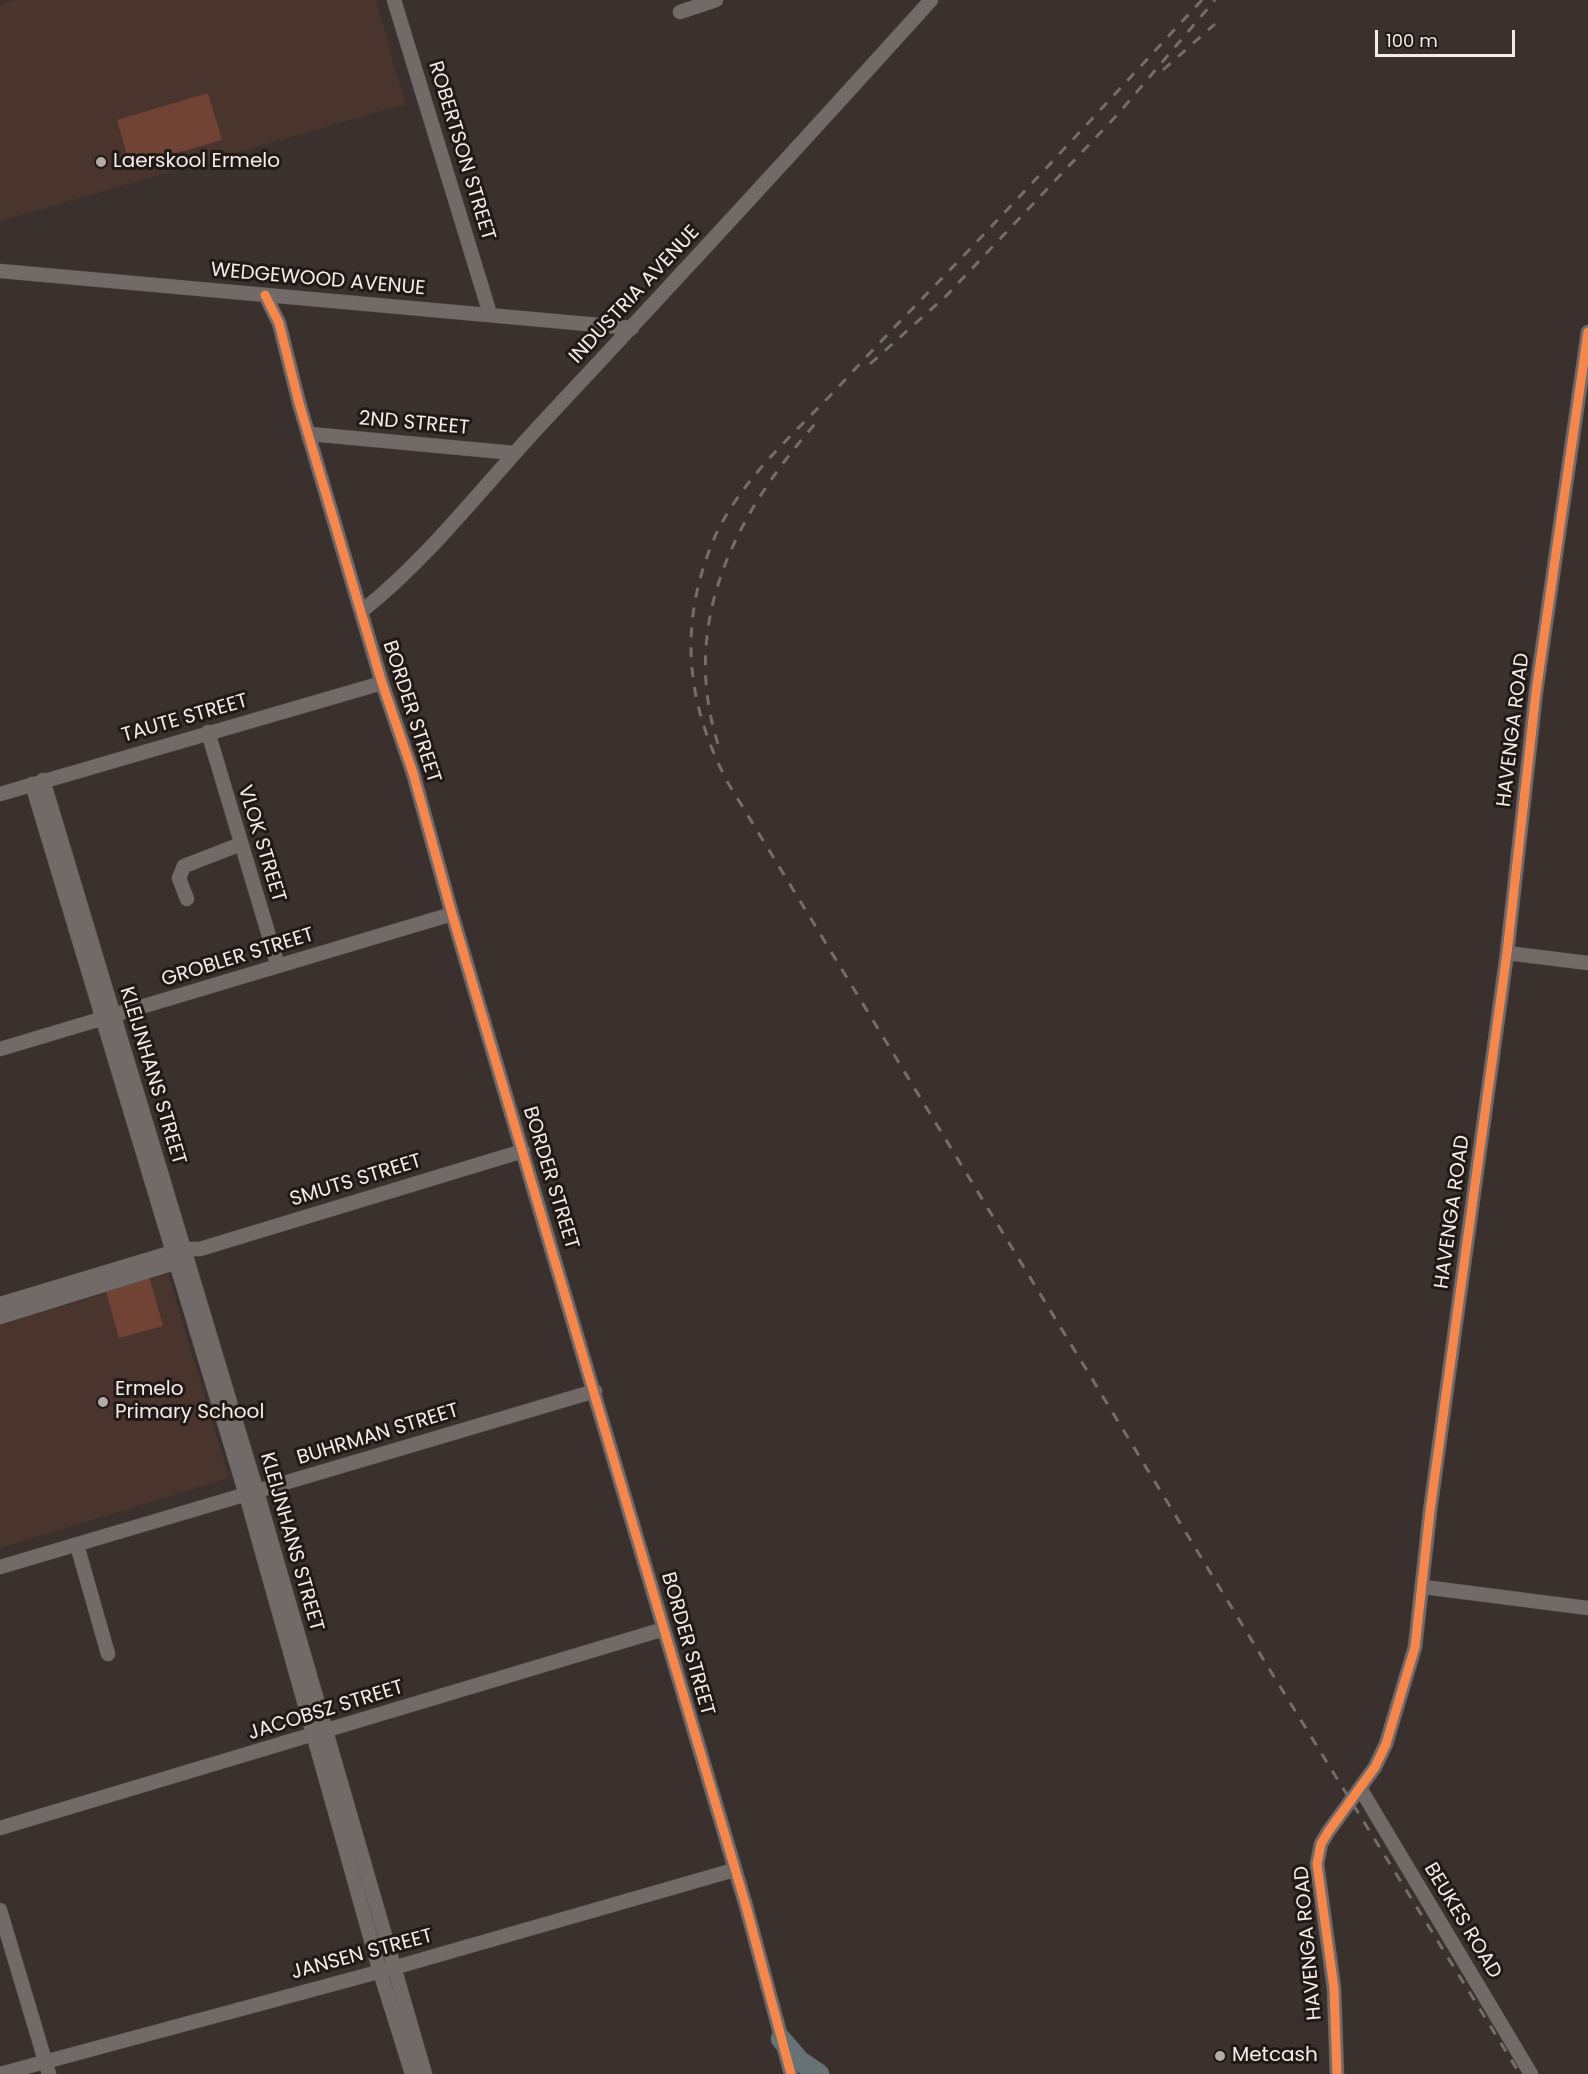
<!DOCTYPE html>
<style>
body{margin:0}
#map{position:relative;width:1588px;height:2074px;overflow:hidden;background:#3a312e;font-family:Poppins,sans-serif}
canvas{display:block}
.scale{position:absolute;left:1375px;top:30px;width:140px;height:27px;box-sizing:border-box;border:3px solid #f5ebe8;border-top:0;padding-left:8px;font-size:18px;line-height:21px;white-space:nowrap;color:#f5ebe8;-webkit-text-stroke:4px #201916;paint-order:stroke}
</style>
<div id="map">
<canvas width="1588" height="2074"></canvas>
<div class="scale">100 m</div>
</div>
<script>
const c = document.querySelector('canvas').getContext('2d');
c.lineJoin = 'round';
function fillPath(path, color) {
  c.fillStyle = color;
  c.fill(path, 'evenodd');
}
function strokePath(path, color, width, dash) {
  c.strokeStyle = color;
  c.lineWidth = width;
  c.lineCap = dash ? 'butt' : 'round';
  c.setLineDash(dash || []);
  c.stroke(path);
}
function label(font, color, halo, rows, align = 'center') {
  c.font = font + ' Poppins,sans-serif';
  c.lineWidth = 6;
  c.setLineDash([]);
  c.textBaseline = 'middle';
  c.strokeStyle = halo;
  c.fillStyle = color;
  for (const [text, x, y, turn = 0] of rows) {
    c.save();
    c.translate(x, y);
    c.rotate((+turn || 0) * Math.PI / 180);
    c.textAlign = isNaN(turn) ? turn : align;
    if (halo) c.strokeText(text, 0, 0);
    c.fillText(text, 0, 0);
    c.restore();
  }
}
fillPath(new Path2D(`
 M 12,0 L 376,0 L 405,104 L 0,221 L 0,4 Z
 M 168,1274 L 229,1478 L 0,1548 L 0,1325 Z`), '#49342e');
fillPath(new Path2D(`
 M 208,93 L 222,140 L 130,166 L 117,120 Z
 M 149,1276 L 163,1326 L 119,1338 L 105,1288 Z`), '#714335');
const minor = new Path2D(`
 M 394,0 L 490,314
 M 680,12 L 716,0
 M 0,271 L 632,328
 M 265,295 L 279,323 L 299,403 L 382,683 L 413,773 L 452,914 L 746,1906 L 791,2074
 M 310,434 L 514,453
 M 362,611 C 431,556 484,485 544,421 C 674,282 803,142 931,0
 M 208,732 L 278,966
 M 43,780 L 257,1492 L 425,2074
 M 32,784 L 246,1495 L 380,1972 L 412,2074
 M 0,794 L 382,683
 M 187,899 L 179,878 L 184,866 L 241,844
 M 1507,953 L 1588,963
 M 0,1049 L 452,914
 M 0,1304 L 183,1249 L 200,1249 L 523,1151
 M 0,1317 L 184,1260
 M 77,1545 L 108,1654
 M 0,1567 L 595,1391
 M 1424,1587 L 1588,1608
 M 1360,1788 L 1531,2074
 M 0,1828 L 664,1629
 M 0,1910 L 49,2074
 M 0,2074 L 393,1968 L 734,1870
 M 1337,2074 L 1334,1988 L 1317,1864 L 1321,1844 L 1328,1832 L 1375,1767 L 1386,1744 L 1415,1647 L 1430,1511 L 1507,953 L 1536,692 L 1588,332`);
const highway = new Path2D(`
 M 781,2039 L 800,2061 L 819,2074`);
strokePath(minor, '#57504e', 15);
strokePath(highway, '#57504e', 21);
strokePath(minor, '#716a68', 14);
strokePath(highway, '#667275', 20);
strokePath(new Path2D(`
 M 1202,0 C 1125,83 1048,167 970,249 C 928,293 885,336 844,381 C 798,431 740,478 713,541 C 678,626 686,703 728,783 L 1276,1680 L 1520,2074
 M 1163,70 L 1215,24
 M 870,364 L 946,296 L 1118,114 L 1215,0
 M 718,744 C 679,622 736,514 815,424`), '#756d6a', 3, [10, 10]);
strokePath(new Path2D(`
 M 265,295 L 279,323 L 299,403 L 382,683 L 413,773 L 452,914 L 746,1906 L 791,2074
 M 1337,2074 L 1334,1988 L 1317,1864 L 1321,1844 L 1328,1832 L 1375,1767 L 1386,1744 L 1415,1647 L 1430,1511 L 1507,953 L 1536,692 L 1588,332`), '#f5874c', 9);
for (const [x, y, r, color] of [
 [101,162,6,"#b4aaa7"],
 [103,1402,6,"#b4aaa7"],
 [1220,2056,6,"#b4aaa7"]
]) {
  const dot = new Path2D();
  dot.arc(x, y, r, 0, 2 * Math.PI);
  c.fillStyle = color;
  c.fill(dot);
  strokePath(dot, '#201916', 2);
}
label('20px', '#f5ebe8', '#201916', [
 ["ROBERTSON STREET",461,151,73],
 ["WEDGEWOOD AVENUE",318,280,5],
 ["INDUSTRIA AVENUE",635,295,-47],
 ["2ND STREET",414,424,5],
 ["BORDER STREET",411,712,72],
 ["TAUTE STREET",185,719,-16],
 ["HAVENGA ROAD",1514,730,-83],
 ["VLOK STREET",261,844,73],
 ["GROBLER STREET",238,958,-17],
 ["KLEIJNHANS STREET",152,1076,73],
 ["BORDER STREET",550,1178,73],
 ["SMUTS STREET",356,1181,-17],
 ["HAVENGA ROAD",1453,1212,-82],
 ["BUHRMAN STREET",378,1435,-17],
 ["KLEIJNHANS STREET",291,1542,74],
 ["BORDER STREET",687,1644,74],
 ["JACOBSZ STREET",326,1711,-17],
 ["BEUKES ROAD",1462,1921,59],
 ["HAVENGA ROAD",1309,1943,-95],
 ["JANSEN STREET",362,1955,-15]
]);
label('20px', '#f5ebe8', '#201916', [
 ["Laerskool Ermelo",113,162],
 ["Ermelo",115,1390],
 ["Primary School",115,1413],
 ["Metcash",1232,2056]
], 'left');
</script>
